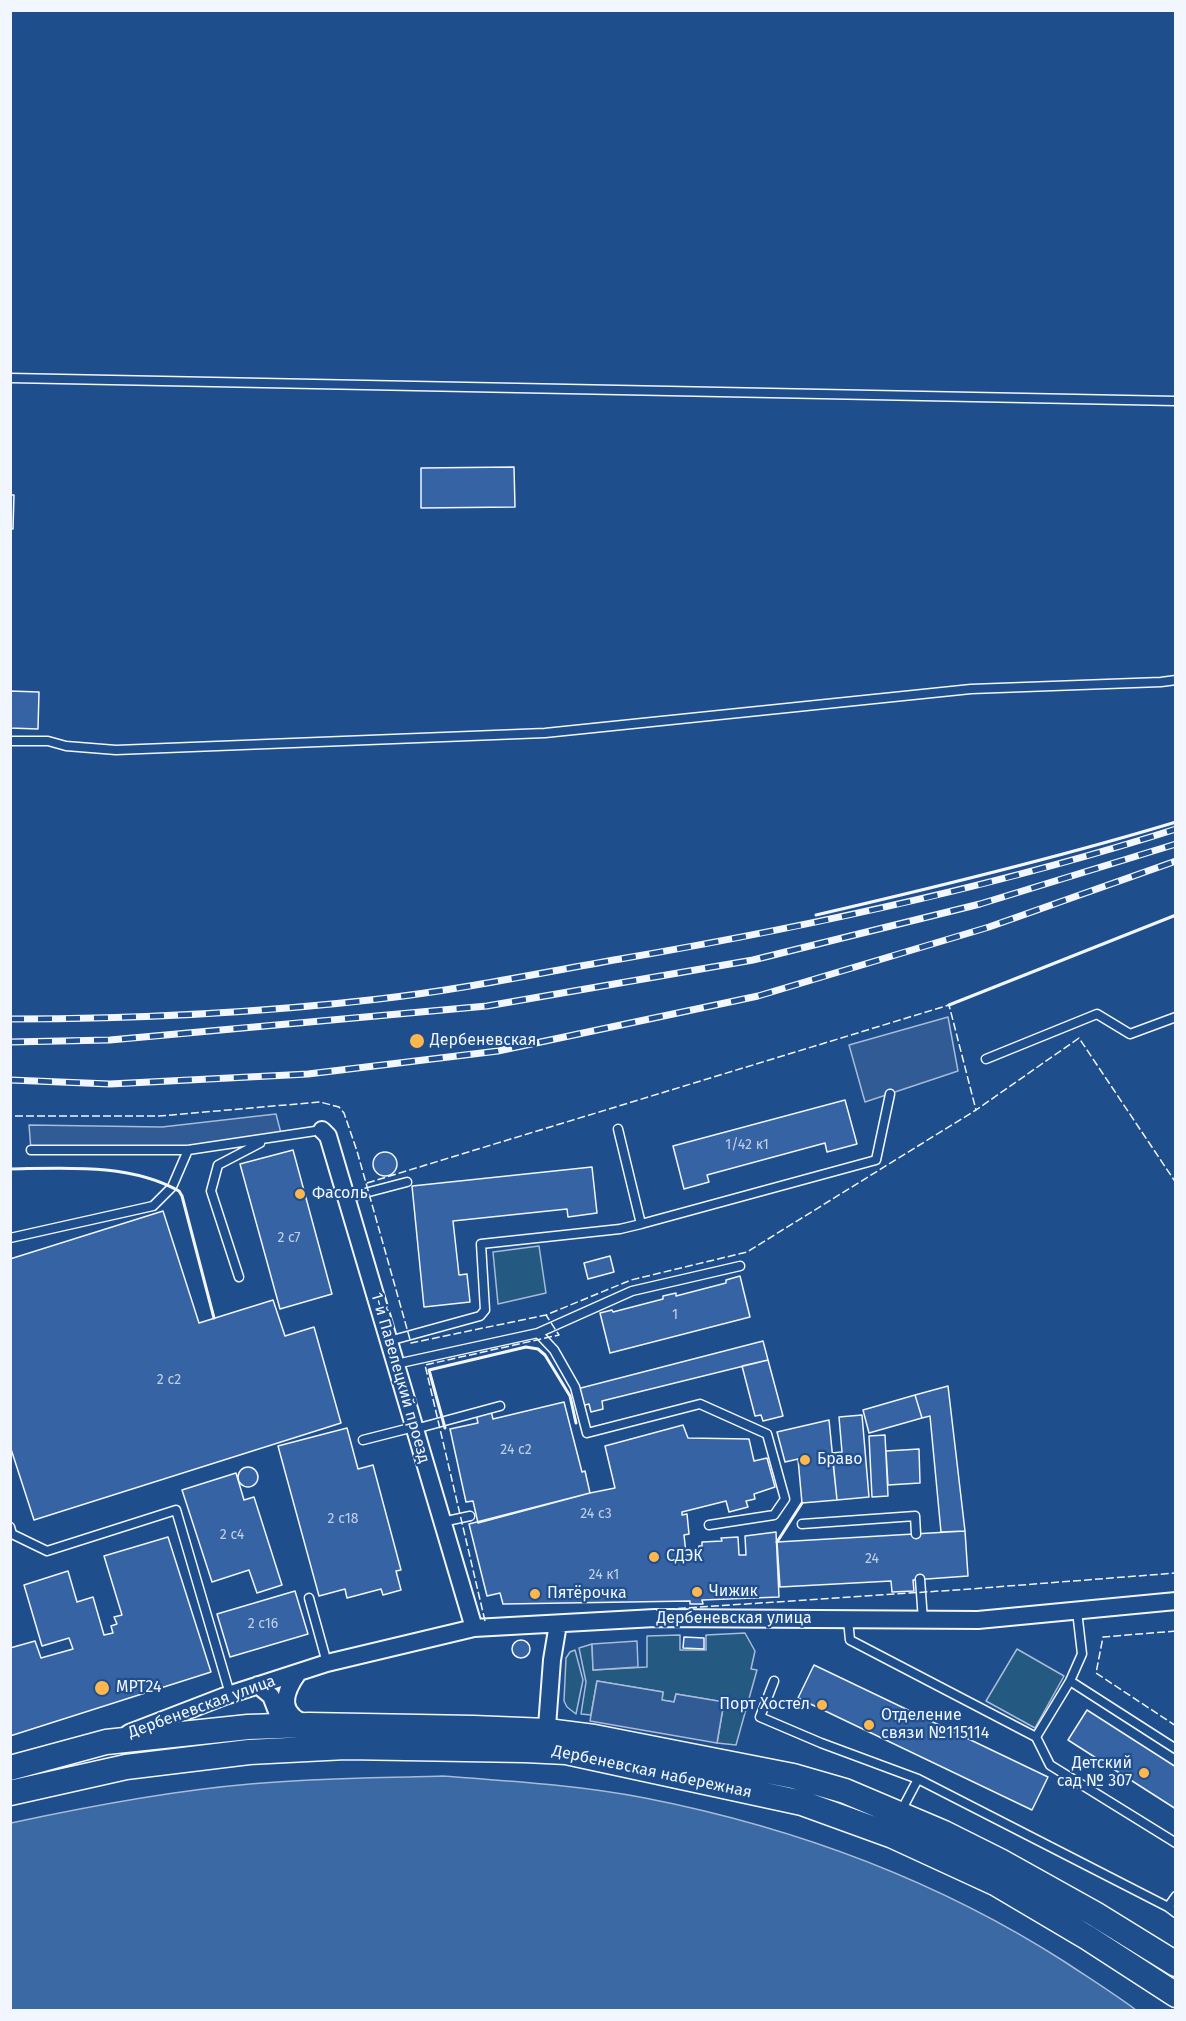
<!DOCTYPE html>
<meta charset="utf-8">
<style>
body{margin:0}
#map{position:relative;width:1186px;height:2021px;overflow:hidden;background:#1f4e8c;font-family:"Fira Sans",sans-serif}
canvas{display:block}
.frame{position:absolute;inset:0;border:12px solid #f2f6ff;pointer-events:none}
</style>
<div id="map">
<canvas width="1186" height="2021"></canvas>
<div class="frame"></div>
</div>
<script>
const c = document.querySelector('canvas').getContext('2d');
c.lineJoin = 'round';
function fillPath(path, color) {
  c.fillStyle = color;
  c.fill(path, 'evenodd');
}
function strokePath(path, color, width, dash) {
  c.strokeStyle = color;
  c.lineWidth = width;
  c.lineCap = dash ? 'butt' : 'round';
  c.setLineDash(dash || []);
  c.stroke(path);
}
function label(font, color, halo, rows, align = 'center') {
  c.font = font + ' "Fira Sans",sans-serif';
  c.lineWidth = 4.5;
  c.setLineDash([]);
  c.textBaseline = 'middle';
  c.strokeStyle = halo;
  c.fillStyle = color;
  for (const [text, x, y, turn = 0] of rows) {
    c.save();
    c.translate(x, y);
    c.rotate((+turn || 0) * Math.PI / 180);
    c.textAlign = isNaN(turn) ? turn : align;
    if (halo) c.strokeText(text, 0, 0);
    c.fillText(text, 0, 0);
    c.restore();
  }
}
const green = new Path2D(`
 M 539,1246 L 546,1293 L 498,1304 L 493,1252 Z
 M 745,1633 L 755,1651 L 751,1669 L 757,1670 L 736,1745 L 717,1743 L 724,1702 L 676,1694 L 674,1702 L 662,1700 L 663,1692 L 597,1681 L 591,1715 L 581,1714 L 586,1682 L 579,1648 L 592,1644 L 593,1670 L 647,1667 L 647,1636 L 680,1635 L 680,1650 L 706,1650 L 706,1635 Z
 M 1017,1649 L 1064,1676 L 1035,1728 L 986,1701 Z
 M 575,1650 L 583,1680 L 576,1714 L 567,1707 L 564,1701 L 566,1658 L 570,1652 Z`);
fillPath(green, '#245a82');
strokePath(green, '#a8bbd7', 1.5);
const parking = new Path2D(`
 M 948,1017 L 958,1071 L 865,1102 L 849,1045 Z
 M 276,1114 L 282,1137 L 188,1150 L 31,1150 L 29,1125 L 162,1127 Z
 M 637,1641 L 638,1667 L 593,1670 L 592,1644 Z
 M 597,1681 L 663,1692 L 662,1700 L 674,1702 L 676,1694 L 724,1702 L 717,1743 L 590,1721 Z`);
fillPath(parking, '#305b95');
strokePath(parking, '#a8bbd7', 1.5);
const water = new Path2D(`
 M 442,1776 C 510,1781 578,1785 645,1798 C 793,1827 937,1880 1065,1962 C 1089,1978 1113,1993 1136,2010 L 11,2010 L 11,1823 C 90,1806 169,1791 250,1784 C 314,1778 378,1778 442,1776 Z`);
fillPath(water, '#3b69a3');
strokePath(water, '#a8bbd7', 1.5);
const building = new Path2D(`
 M 514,467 L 515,507 L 421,508 L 421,468 Z
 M 10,495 L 14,495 L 13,529 L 10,529 Z
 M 10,691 L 39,692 L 38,729 L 10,728 Z
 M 845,1100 L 857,1144 L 827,1152 L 825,1143 L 707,1175 L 709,1182 L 684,1189 L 673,1146 Z
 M 293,1150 L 332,1294 L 280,1309 L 240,1164 Z
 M373 1164a12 12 0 1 1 24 0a12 12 0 1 1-24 0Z
 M 592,1167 L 597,1213 L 568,1217 L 567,1209 L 453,1221 L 459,1275 L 467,1274 L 470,1302 L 424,1307 L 412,1186 Z
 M 163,1211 L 199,1323 L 273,1300 L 285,1336 L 314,1327 L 341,1423 L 34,1520 L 10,1446 L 10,1259 Z
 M 610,1256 L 614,1272 L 588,1279 L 584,1263 Z
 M 740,1276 L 750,1317 L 610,1353 L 600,1313 L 612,1310 L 613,1312 L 663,1299 L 663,1296 L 676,1293 L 676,1296 L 726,1283 L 726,1280 Z
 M 763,1341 L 768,1360 L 602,1401 L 603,1409 L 591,1412 L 589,1404 L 581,1406 L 577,1389 Z
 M 768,1360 L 783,1416 L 763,1421 L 761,1415 L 755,1416 L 742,1366 Z
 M 948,1386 L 965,1531 L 941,1532 L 930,1416 L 922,1418 L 915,1395 Z
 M 915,1395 L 922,1418 L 869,1433 L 863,1410 Z
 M 564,1402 L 582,1472 L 585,1471 L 590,1493 L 478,1523 L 473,1501 L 466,1502 L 450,1429 L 478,1423 L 476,1414 L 491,1411 L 493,1419 Z
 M 862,1415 L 869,1497 L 837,1500 L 832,1453 L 842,1452 L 839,1417 Z
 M 829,1420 L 837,1500 L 802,1503 L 798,1459 L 785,1462 L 777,1432 Z
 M 683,1425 L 688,1438 L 749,1439 L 754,1461 L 767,1458 L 775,1487 L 754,1494 L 755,1499 L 746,1501 L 748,1507 L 729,1512 L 726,1501 L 682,1512 L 682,1515 L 687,1514 L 689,1534 L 684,1535 L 686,1553 L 699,1553 L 699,1546 L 702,1546 L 702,1542 L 722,1541 L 721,1538 L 738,1537 L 739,1555 L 746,1555 L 745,1536 L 776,1532 L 779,1597 L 702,1600 L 703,1604 L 690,1604 L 690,1601 L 503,1604 L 500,1593 L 487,1596 L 469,1524 L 590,1493 L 615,1488 L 605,1446 Z
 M 347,1428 L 358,1469 L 373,1465 L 401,1570 L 396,1571 L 401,1590 L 383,1595 L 381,1589 L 347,1598 L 345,1589 L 319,1596 L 278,1446 Z
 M 885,1435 L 888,1496 L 872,1497 L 869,1436 Z
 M 919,1449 L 920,1483 L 888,1485 L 886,1451 Z
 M238 1477a10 10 0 1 1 20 0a10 10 0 1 1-20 0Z
 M 236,1473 L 244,1500 L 254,1497 L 282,1585 L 257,1593 L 249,1570 L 212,1582 L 182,1490 Z
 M 965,1531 L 968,1576 L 913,1580 L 914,1591 L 892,1592 L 891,1581 L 780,1587 L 777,1542 Z
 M 168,1537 L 211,1672 L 10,1736 L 10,1648 L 35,1641 L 41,1658 L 73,1649 L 69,1638 L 42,1646 L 24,1585 L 68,1571 L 77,1602 L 93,1597 L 104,1635 L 113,1633 L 111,1626 L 117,1624 L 114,1617 L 122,1615 L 104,1556 Z
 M 295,1591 L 308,1634 L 230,1657 L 217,1614 Z
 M 684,1637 L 704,1638 L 704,1649 L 683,1648 Z
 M512 1649a9 9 0 1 1 18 0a9 9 0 1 1-18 0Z
 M 814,1665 L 1048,1777 L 1032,1810 L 798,1698 Z
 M 1087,1710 L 1176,1767 L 1176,1809 L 1068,1740 Z`);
fillPath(building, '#3563a3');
strokePath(building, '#f2f6ff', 1.5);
const service = new Path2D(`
 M 10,378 L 1176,401
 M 10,741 L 48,741 L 66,746 L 116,750 L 545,733 L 971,689 L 1161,682 L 1176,680
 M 986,1059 L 1097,1014 L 1130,1034 L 1176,1017
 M 31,1150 L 188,1150 L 322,1130
 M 346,1198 L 407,1182
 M 641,1224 L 876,1160 L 890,1094
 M 10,1238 L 153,1206 L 172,1187 L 188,1150
 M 239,1277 L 211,1191 L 218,1165 L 260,1143
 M 538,1333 L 632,1291 L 740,1266
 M 389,1341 L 480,1316 L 485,1310 L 481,1244 L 620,1229 L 641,1224 L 618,1129
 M 396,1364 L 538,1333 L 554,1350 L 575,1387 L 587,1433 L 700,1404 L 767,1434 L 785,1499 L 774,1515 L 709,1525
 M 415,1429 L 500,1406
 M 363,1440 L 414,1427
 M 442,1522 L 470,1516
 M 802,1524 L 915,1516 L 916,1534
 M 10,1527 L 12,1534 L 47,1551 L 176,1510 L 230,1694
 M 920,1579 L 923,1620
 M 309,1598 L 327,1663
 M 1077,1611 L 1082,1654 L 1070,1681 L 1036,1737 L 1050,1765 L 1176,1843
 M 848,1620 L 850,1640 L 1036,1737
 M 774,1681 L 760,1717 L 821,1743 L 918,1779 L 1168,1907 L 1176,1913
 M 1070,1681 L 1176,1749
 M 900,1813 L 918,1779
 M 1168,1907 L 1176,1896`);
const minor = new Path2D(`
 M 322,1130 L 328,1136 L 474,1628
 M 298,1673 C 282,1695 279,1715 309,1725
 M 258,1685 L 271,1696 L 281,1722
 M 129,1733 L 225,1696 L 327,1663 L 474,1628 L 655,1618 L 978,1620 L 1176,1601
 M 546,1740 L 552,1660 L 558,1624`);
const secondary = new Path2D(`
 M 10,1768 L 106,1742 L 248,1727 L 309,1725 L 473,1728 L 547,1731 L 594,1737 L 793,1776 L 845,1791 L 944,1833 L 1000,1861 L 1095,1914 L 1176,1964
 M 10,1793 L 126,1767 L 249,1752 L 346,1747 L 525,1750 L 566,1752 L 802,1803 L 893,1836 L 995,1883 L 1088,1938 L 1176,1995`);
strokePath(service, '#f2f6ff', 11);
strokePath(minor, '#f2f6ff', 20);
strokePath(secondary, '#f2f6ff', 27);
strokePath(service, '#1f4e8c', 8);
strokePath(minor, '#1f4e8c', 16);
strokePath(secondary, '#1f4e8c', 24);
const rail = new Path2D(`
 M 10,1019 C 133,1019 257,1013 379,999 C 460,990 539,973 620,959 C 807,927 994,887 1176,829
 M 10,1042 L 110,1040 L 487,1006 L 753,960 L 980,904 L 1176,844
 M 10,1080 L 110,1084 L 308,1074 L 498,1051 L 758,996 L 989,927 L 1176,861`);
strokePath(rail, '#f2f6ff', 7);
strokePath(rail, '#1f4e8c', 4.5, [14]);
strokePath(new Path2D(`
 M 15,1116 L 159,1116 L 320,1102 L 339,1107 L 344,1113 L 357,1151 L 411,1343 L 546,1315 L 631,1280 L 747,1252 L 976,1110 L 1079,1038 L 1176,1183
 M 367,1183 L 949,1005 L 976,1110
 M 656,1610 L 970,1589 L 1176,1573
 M 485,1621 L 425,1365 L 559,1335 L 546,1315
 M 1176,1631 L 1103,1637 L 1096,1673 L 1176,1726`), '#f2f6ff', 1.5, [8, 3]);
strokePath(new Path2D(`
 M 816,915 C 937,887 1057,858 1176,822
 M 949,1005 L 1176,915
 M 10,1169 C 65,1168 130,1163 179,1191 L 182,1196 L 214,1318
 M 445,1428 L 429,1370 L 526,1347 L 538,1349 L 545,1355 L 570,1396 L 576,1423
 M 777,1542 L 802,1503`), '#f2f6ff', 3);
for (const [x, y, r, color] of [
 [417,1041,8,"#ffb74d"],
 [300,1194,6,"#ffb74d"],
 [805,1460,6,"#ffb74d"],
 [654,1557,6,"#ffb74d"],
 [697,1592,6,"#ffb74d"],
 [535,1594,6,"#ffb74d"],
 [102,1688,8,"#ffb74d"],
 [822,1705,6,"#ffb74d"],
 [869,1725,6,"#ffb74d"],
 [1144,1773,6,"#ffb74d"]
]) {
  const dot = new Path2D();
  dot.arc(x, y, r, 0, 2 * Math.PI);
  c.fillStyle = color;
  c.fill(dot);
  strokePath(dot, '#1f4e8c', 2);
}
label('14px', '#c3d1e8', null, [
 ["1/42 к1",747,1145],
 ["2 с7",289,1238],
 ["1",675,1315],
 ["2 с2",169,1380],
 ["24 с2",516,1450],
 ["24 с3",596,1514],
 ["2 с18",343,1519],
 ["2 с4",232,1535],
 ["24",872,1559],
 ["24 к1",604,1575],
 ["2 с16",263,1624]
]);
label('16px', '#f2f6ff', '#1f4e8c', [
 ["Дербеневская",430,1041],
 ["Фасоль",312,1194],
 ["Браво",817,1460],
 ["СДЭК",666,1557],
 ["Чижик",709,1592],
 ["Пятёрочка",547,1594],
 ["МРТ24",116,1688],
 ["Порт Хостел",810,1705,"right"],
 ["Отделение",881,1716],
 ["связи №115114",881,1734],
 ["Детский",1132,1764,"right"],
 ["сад № 307",1132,1782,"right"]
], 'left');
label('16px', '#f2f6ff', '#1f4e8c', [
 ["1-й Павелецкий проезд",400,1378,74],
 ["Дербеневская улица",734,1619],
 ["Дербеневская улица",202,1707,-20],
 ["Дербеневская набережная",652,1772,12]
]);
</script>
